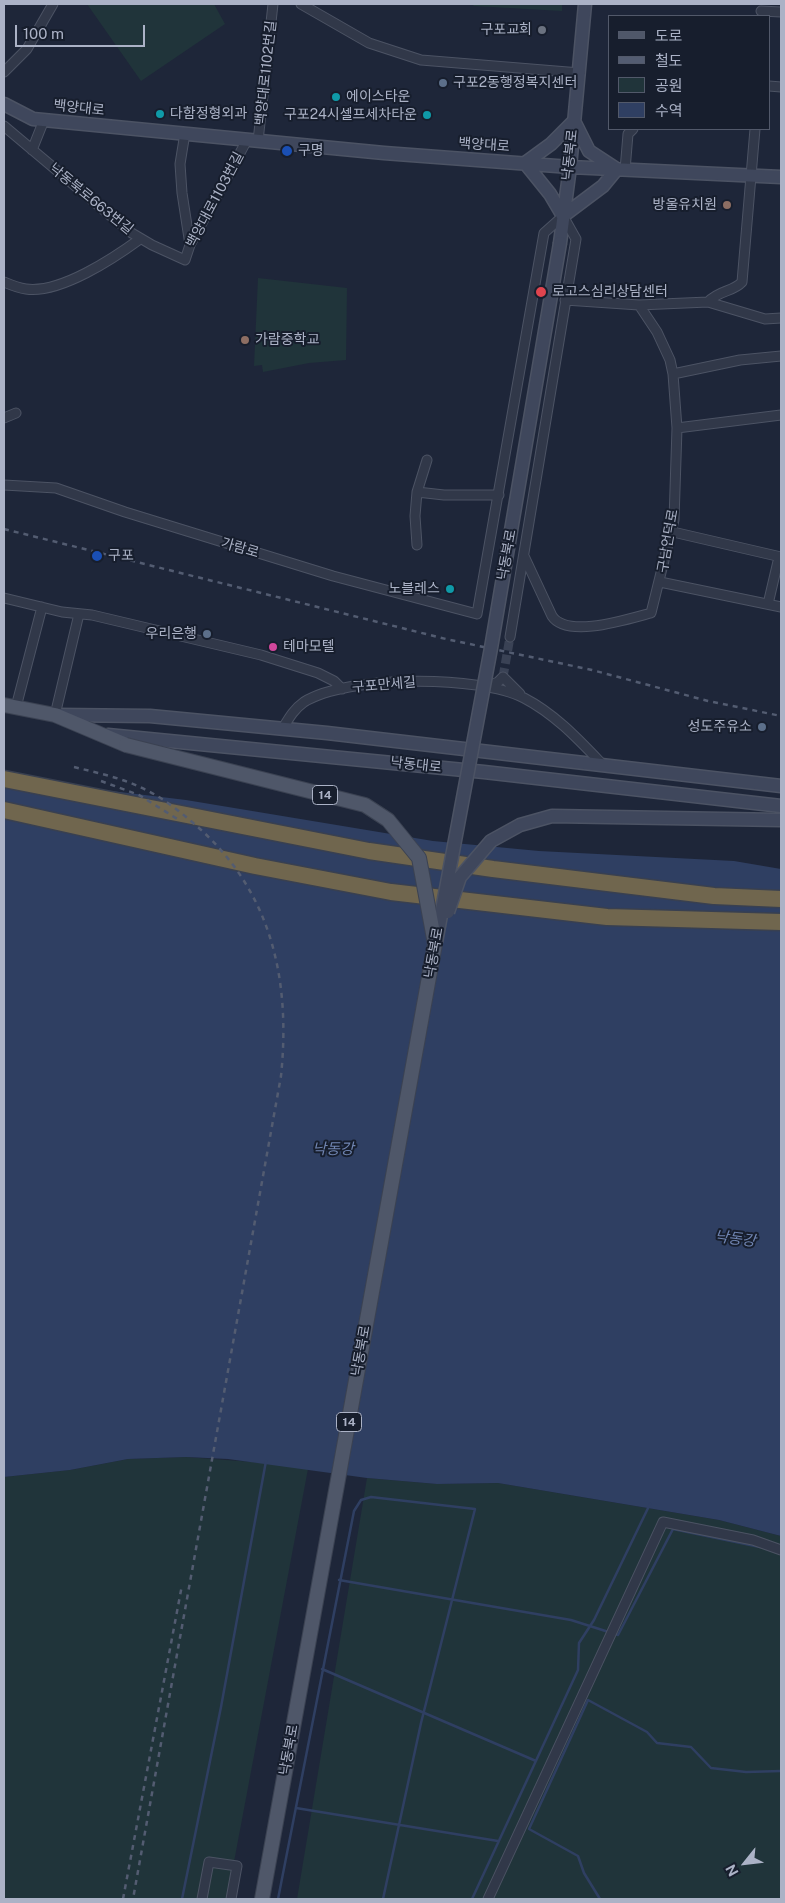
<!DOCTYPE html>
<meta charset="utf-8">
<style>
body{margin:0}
#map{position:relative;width:785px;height:1903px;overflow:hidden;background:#1e2639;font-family:"Public Sans","Noto Sans KR",sans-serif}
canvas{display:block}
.frame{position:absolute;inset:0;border:5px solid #abb2c6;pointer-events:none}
.legend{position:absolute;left:608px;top:15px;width:162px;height:115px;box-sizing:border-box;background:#171e2d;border:1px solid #52596a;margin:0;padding:6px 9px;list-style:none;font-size:15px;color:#abb2c6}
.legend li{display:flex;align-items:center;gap:10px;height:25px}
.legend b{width:25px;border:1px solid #52596a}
.north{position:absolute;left:720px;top:1838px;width:50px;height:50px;-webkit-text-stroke:4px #171e2d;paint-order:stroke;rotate:241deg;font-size:14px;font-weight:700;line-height:20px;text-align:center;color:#abb2c6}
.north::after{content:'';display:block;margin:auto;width:18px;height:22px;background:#abb2c6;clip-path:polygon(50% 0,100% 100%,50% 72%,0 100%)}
.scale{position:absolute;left:15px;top:25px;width:130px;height:22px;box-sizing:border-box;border:2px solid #abb2c6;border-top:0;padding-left:6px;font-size:15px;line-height:18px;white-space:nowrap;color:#abb2c6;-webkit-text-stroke:4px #171e2d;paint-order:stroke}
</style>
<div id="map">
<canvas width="785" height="1903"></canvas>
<div class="frame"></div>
<ul class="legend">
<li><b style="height:6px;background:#4f5769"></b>도로</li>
<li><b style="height:6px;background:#535c71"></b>철도</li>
<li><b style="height:14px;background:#20343a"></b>공원</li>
<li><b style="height:14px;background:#2f3f62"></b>수역</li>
</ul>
<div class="north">N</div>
<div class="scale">100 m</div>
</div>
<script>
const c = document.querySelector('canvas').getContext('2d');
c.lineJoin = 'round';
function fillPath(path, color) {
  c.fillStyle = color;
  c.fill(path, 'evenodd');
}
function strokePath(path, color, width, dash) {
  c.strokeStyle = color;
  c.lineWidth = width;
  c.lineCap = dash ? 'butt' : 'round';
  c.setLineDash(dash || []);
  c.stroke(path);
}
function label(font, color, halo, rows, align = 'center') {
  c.font = font + ' "Public Sans","Noto Sans KR",sans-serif';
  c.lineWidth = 4;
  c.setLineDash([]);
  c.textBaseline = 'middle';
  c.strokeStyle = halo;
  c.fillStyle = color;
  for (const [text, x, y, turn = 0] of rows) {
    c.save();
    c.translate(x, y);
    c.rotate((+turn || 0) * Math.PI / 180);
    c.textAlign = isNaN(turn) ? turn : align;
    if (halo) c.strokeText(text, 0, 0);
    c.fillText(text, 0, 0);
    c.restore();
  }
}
fillPath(new Path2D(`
 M 87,4 L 214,4 L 225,24 L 141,81 Z
 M 472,4 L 562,4 L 562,11 L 474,6 Z
 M 258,278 L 347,288 L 346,360 L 309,363 L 263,372 L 262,365 L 254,366 Z
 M 186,1457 L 266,1463 L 308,1469 L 227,1899 L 4,1899 L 4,1477 L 70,1470 L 128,1459 Z
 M 367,1478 L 437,1484 L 498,1483 L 719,1520 L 781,1536 L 781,1899 L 297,1899 Z`), '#20343a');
fillPath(new Path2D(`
 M 4,778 L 186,800 L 433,841 L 539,851 L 734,861 L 781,869 L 781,1536 L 719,1520 L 498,1483 L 437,1484 L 367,1478 L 228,1459 L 186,1457 L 128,1459 L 70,1470 L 4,1477 Z`), '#2f3f62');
strokePath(new Path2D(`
 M 339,1580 L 571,1620 L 618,1635 L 673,1529 L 760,1547
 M 322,1669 L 536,1761
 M 296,1808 L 498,1841
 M 182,1899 L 221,1707 L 266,1461
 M 278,1899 L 354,1511 L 361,1500 L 371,1497 L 475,1509 L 421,1723 L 383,1899
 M 472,1899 L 578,1670 L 579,1643 L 594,1620 L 650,1504
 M 600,1899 L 584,1873 L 578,1856 L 529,1829 L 588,1700 L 647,1732 L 657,1743 L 691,1747 L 711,1768 L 746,1772 L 781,1771`), '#2f3f62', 2.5);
strokePath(new Path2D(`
 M 503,677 L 510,637`), '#3a4255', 9, [9, 4.5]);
const street = new Path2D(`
 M 301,4 L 369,43 L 421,60 L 580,73
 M 761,11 L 781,12
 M 4,72 L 27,49 L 53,4
 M 769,86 L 781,87
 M 4,126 L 130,232 L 152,245 L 185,260 L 190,245 L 247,140
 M 185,133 L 180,164 L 182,193 L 190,245
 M 258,141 L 273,4
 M 32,150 L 44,120
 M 625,170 L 628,134 L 633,129
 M 4,282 C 11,285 18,288 26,289 C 60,294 114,258 140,239
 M 565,300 L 639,305 L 708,302 L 765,319 L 781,318
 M 708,302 C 719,290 733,292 742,282 L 755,129
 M 673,374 L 740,360 L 781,356
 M 4,418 L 16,413
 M 677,428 L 781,415
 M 427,460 L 417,492 L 444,495 L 499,495
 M 4,485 L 56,488 L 125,512 L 333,576 L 477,614 L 544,233 L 563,216 L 576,239 L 510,637
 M 417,492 L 415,516 L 417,545
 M 673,532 L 781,557
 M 524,556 L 552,616 C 567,639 628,619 651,613 L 674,520 L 677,428 L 673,374 L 670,360 L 657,332 L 639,305
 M 660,582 L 781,607
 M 4,598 L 62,612 L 92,615 L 261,655 L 318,673 L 334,681 L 342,689
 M 768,604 L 779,557
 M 488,686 L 498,682 L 503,677 L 520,694
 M 16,707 L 42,607
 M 55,715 L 79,614
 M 283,728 C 289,718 294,709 304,702 C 347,675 479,675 524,698 C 555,714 579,740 602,764
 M 202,1899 L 209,1862 L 237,1866 L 231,1899
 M 488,1899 L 663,1522 L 753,1540 L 781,1550`);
const secondary = new Path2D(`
 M 4,104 L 33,119 L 384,153 L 570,167 L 781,177
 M 575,123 L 589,151 L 615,168
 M 525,163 L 550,194 L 563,216
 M 525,163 L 551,144 L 574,121
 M 563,216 L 603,186 L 617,169
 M 560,243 L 570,167 L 585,4
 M 57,715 L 150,716 L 327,733 L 781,786
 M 108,735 L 484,772 L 781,806`);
const primary = new Path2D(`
 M 4,705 L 55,715 L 126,745
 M 262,1899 L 435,944`);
const highway = new Path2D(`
 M 4,779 L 369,851 L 493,869 L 714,896 L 781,899
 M 4,810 L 255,866 L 391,892 L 607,917 L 781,922`);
strokePath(street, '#4c5364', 11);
strokePath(secondary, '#4c5364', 15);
strokePath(primary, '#3b4252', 16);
strokePath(highway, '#394050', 19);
strokePath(street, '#313849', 9);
strokePath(secondary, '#3f475c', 12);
strokePath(primary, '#4f5769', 14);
strokePath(highway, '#70664e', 16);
strokePath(new Path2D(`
 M 4,529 L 446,639 L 592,670 L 708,701 L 781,716
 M 74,767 C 98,773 123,778 146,790 C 163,798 178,810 192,822 C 271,888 291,978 281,1076 L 133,1899
 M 101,781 L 139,795 L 179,820
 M 123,1899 L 182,1585`), '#535c71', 2.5, [5, 5]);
const secondaryBridge = new Path2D(`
 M 448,912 L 460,877 L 491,841 L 520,825 L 552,816 L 781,820
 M 436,942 L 491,648 L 560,243`);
const primaryBridge = new Path2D(`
 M 126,745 L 365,805 L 388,820 L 419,858 L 435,944`);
strokePath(secondaryBridge, '#4c5364', 15, []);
strokePath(primaryBridge, '#3b4252', 16, []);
strokePath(secondaryBridge, '#3f475c', 12);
strokePath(primaryBridge, '#4f5769', 14);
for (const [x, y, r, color] of [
 [542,30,5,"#6b7280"],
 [443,83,5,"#5c6f8a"],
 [336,97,5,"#0f9aa8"],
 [160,114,5,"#0f9aa8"],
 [427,115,5,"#0f9aa8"],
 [287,151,6,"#1a4fb4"],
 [727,205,5,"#8d6e63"],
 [541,292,6,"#e0444e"],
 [245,340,5,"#8d6e63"],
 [97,556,6,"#1a4fb4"],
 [450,589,5,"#0f9aa8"],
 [207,634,5,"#5c6f8a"],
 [273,647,5,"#d1479c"],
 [762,727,5,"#5c6f8a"]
]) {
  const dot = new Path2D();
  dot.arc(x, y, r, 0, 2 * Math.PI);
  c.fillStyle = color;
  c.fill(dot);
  strokePath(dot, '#171e2d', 2);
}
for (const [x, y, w] of [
 [325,795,25],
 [349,1422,25]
]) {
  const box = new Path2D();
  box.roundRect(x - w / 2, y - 9.5, w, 19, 4);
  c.fillStyle = '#171e2d';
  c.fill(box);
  strokePath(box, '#abb2c6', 1);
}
label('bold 12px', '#abb2c6', null, [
 ["14",325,795],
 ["14",349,1422]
]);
label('14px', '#abb2c6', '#171e2d', [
 ["구포교회",532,30,"right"],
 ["구포2동행정복지센터",453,83],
 ["에이스타운",346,97],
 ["다함정형외과",170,114],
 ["구포24시셀프세차타운",417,115,"right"],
 ["구명",298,151],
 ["방울유치원",717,205,"right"],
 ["로고스심리상담센터",552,292],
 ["가람중학교",255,340],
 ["구포",108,556],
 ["노블레스",440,589,"right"],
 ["우리은행",197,634,"right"],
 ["테마모텔",283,647],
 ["성도주유소",752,727,"right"]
], 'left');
label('14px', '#abb2c6', '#171e2d', [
 ["백양대로1102번길",266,73,-84],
 ["백양대로",79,108,6],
 ["백양대로",484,145,4],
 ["낙동북로",570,155,-84],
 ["낙동북로663번길",91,199,39],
 ["백양대로1103번길",215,200,-62],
 ["구남언덕로",668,541,-80],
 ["가람로",240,548,16],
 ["낙동북로",507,555,-80],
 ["구포만세길",384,685,-5],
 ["낙동대로",416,765,6],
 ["낙동북로",434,953,-80],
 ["낙동북로",361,1351,-80],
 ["낙동북로",289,1750,-80]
]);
label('italic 15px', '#7085b2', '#171e2d', [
 ["낙동강",333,1149],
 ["낙동강",735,1239,7]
]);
</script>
